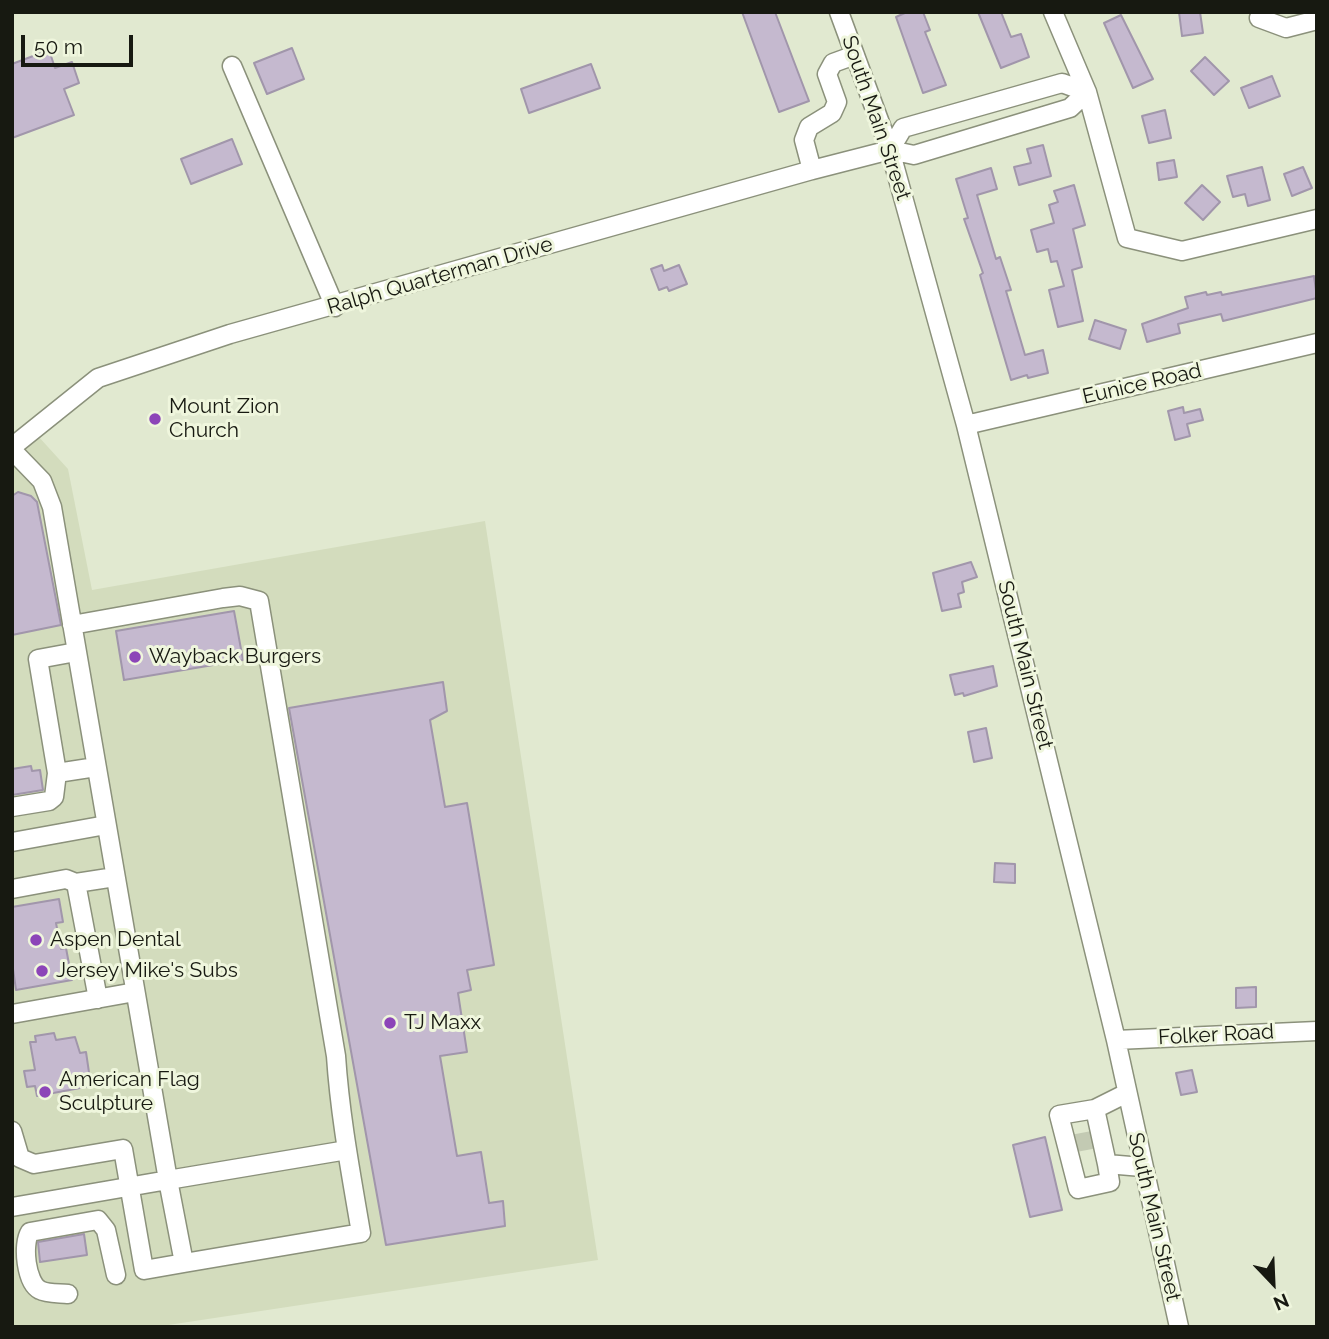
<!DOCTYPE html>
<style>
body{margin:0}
#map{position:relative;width:1329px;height:1339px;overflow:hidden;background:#e1e9d0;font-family:Raleway,sans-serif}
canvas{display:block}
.frame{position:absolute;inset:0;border:14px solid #171911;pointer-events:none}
.north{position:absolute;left:1238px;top:1248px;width:70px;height:70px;-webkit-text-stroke:5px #eff6dd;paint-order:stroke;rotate:157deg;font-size:19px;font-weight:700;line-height:28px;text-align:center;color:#171911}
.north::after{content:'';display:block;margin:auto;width:24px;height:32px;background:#171911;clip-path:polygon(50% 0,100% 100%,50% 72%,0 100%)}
.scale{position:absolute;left:21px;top:35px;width:112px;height:32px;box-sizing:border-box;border:4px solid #171911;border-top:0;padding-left:9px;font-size:21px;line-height:24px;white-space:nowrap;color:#171911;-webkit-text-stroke:5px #eff6dd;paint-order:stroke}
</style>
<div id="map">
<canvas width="1329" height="1339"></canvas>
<div class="frame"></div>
<div class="north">N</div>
<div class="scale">50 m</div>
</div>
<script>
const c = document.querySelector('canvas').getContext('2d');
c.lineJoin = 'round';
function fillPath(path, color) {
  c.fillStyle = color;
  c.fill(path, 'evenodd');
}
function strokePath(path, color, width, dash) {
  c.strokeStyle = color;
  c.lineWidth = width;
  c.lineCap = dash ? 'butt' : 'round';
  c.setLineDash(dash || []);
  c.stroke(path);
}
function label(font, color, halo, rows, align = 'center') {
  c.font = font + ' Raleway,sans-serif';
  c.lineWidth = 6;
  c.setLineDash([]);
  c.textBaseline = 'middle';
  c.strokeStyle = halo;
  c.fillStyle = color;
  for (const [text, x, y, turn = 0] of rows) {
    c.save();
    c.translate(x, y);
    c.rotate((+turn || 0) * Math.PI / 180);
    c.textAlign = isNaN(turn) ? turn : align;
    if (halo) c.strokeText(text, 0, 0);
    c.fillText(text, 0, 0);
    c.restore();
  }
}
fillPath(new Path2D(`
 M 38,436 L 68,469 L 92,590 L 485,521 L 598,1260 L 155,1327 L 14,1327 L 12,460 Z`), '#d3dcbd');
const building = new Path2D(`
 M 742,12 L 775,12 L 809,101 L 779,112 Z
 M 907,12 L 923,12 L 930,30 L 925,32 L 946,85 L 923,93 L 896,17 Z
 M 978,12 L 1001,12 L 1011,37 L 1021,34 L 1029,57 L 1001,68 Z
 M 1179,12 L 1200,12 L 1203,33 L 1182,36 Z
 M 1121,15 L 1153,79 L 1133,88 L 1104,23 Z
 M 292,48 L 304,79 L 267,94 L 254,63 Z
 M 49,50 L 55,68 L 72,62 L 79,83 L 64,89 L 74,115 L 12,138 L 12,64 Z
 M 1205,57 L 1229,81 L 1214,95 L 1191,71 Z
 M 591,64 L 600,88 L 529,113 L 521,89 Z
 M 1272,76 L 1280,96 L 1249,108 L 1241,88 Z
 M 1165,110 L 1171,138 L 1149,143 L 1142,116 Z
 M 232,139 L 242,164 L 191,184 L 181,159 Z
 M 1043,145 L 1051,176 L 1019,185 L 1014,167 L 1031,163 L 1027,149 Z
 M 1174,160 L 1177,177 L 1159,180 L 1157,163 Z
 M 1262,167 L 1270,200 L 1248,206 L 1245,194 L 1233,197 L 1227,176 Z
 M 1303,167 L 1312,188 L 1292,196 L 1284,174 Z
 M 991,168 L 997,189 L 977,195 L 996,259 L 1000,257 L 1011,290 L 1006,291 L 1025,355 L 1043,350 L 1048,373 L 1028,378 L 1027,375 L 1011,380 L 980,275 L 983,273 L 964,219 L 968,218 L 956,179 Z
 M 1074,185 L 1085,225 L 1073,229 L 1082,267 L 1072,270 L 1083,321 L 1058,327 L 1049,290 L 1064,286 L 1057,261 L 1051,262 L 1048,249 L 1037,252 L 1031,230 L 1054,223 L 1049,205 L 1058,202 L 1054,191 Z
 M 1202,185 L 1220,202 L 1203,220 L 1185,203 Z
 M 662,265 L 664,271 L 679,265 L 687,284 L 669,291 L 667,287 L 659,290 L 651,269 Z
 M 1314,276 L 1317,298 L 1223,321 L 1221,314 L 1178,324 L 1180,333 L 1147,342 L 1142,324 L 1188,308 L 1185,297 L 1206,292 L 1207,295 L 1221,292 L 1222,295 Z
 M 1095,320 L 1126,330 L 1120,349 L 1089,339 Z
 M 1183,407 L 1184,413 L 1200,409 L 1203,420 L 1187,424 L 1190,436 L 1175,440 L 1168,411 Z
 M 18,492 L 31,496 L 37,502 L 61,625 L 12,635 L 12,496 Z
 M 971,562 L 977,577 L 962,582 L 964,592 L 958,594 L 961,607 L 942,611 L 933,573 Z
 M 234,611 L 243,660 L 124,680 L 116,631 Z
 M 993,666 L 997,686 L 964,696 L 963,693 L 955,695 L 950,675 Z
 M 443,682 L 447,711 L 430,720 L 445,807 L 467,803 L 494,965 L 467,970 L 471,990 L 458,993 L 467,1052 L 440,1056 L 457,1156 L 481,1152 L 489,1203 L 503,1201 L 505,1226 L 386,1245 L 289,708 Z
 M 986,728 L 992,758 L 974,762 L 968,732 Z
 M 31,766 L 32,771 L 40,770 L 43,790 L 12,795 L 12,769 Z
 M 995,863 L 1015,864 L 1015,883 L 994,882 Z
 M 59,899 L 63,922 L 56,923 L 61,949 L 66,948 L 72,980 L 16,990 L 12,962 L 12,907 Z
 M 1256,987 L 1256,1007 L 1236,1008 L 1236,988 Z
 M 54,1033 L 56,1040 L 75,1037 L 80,1053 L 86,1052 L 91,1086 L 37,1096 L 35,1086 L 27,1087 L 24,1071 L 35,1070 L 30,1042 L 36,1042 L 35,1036 Z
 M 1192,1070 L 1197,1092 L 1181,1095 L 1176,1073 Z
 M 1045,1137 L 1062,1210 L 1030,1217 L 1013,1145 Z
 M 84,1234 L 87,1255 L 40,1262 L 38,1242 Z`);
fillPath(building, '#c5b9cf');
strokePath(building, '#a196ab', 2);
strokePath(new Path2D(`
 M 1076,1143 L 1092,1140`), '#c3cab3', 18, [18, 9]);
const minor = new Path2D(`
 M 839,12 L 890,150 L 966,425 L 1116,1040 L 1179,1327
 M 1053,12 L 1087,92 L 1127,238 L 1182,251 L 1317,219
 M 1259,18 L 1286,28 L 1317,20
 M 232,66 L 335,307
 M 890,150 L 903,128 L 1062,83 L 1087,92
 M 812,170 L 804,140 L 809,127 L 832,113 L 837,102 L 827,74 L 833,63 L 855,55
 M 966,425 L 1317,343
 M 12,447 L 98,378 L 230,334 L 812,170 L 890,150 L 914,155 L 1070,108 L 1087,92
 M 12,450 L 42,481 L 52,507 L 168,1180 L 12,1207
 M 72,625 L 223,598 L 240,596 L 259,601 L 336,1056 C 340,1116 351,1174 361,1233 L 184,1263 L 168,1180 L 347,1150
 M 76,652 L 38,659 L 57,773 L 96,767
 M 12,807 L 49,801 L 54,797 L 57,773
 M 12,842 L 106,825
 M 76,883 L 115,877
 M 12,889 L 66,879 L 76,883 L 98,999
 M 12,1014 L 135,992
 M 1116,1040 L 1317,1031
 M 1127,1093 L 1095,1109 L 1107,1164 L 1142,1167
 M 1095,1109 L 1059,1115 L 1078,1189 L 1110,1182 L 1107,1164
 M 12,1131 L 20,1158 L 34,1164 L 123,1149 L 144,1270 L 184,1263
 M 68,1294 C 60,1293 47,1294 40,1290 C 26,1283 22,1244 30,1232 L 98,1220 L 106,1230 L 116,1275`);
strokePath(minor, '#8b917b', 21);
strokePath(minor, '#fff', 18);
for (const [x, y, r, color] of [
 [155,419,7,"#8c45b8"],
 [135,657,7,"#8c45b8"],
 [36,940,7,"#8c45b8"],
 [42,971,7,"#8c45b8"],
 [390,1023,7,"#8c45b8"],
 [45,1092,7,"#8c45b8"]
]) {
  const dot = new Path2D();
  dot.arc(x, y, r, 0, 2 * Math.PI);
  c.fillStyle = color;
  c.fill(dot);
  strokePath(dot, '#eff6dd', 2.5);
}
label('21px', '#171911', '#eff6dd', [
 ["South Main Street",876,118,71],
 ["Ralph Quarterman Drive",440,276,-16],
 ["Eunice Road",1142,384,-13],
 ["South Main Street",1025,665,76],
 ["Folker Road",1216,1035,-3],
 ["South Main Street",1154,1217,77]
]);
label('21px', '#171911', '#eff6dd', [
 ["Mount Zion",169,407],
 ["Church",169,431],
 ["Wayback Burgers",149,657],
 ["Aspen Dental",50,940],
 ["Jersey Mike's Subs",56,971],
 ["TJ Maxx",404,1023],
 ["American Flag",59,1080],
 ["Sculpture",59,1104]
], 'left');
</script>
